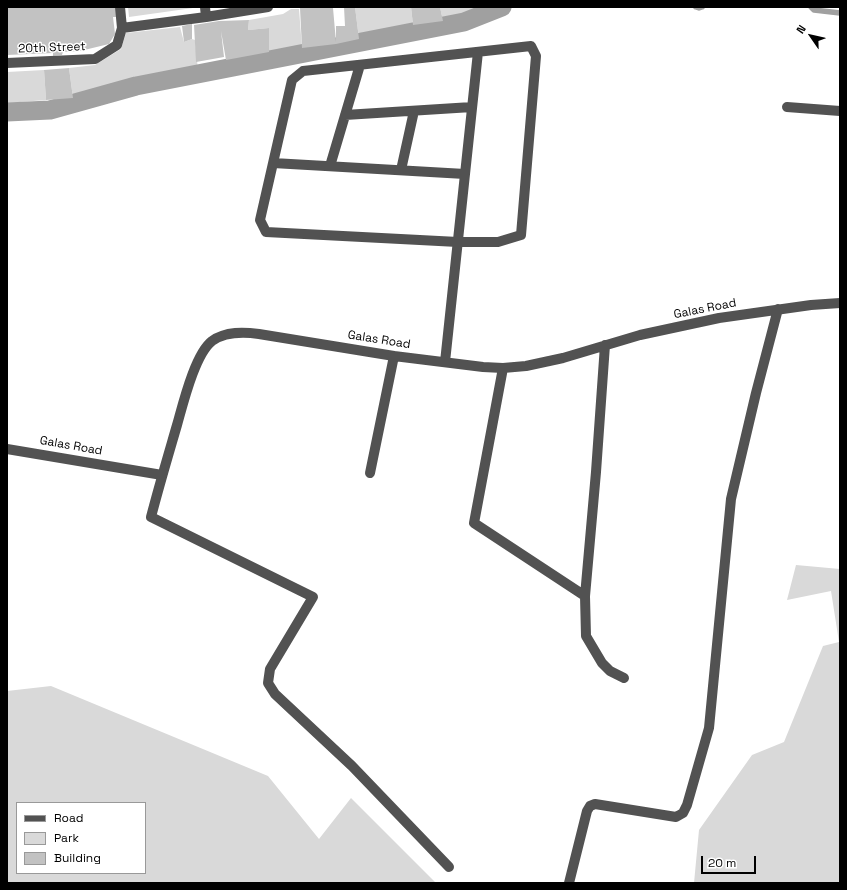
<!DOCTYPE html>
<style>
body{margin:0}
#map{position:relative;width:847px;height:890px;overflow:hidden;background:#fff;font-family:"Space Grotesk",sans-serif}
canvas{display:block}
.frame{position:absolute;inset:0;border:8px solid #000;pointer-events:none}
.legend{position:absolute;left:16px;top:802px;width:130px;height:72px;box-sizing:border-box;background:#fff;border:1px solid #999;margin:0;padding:5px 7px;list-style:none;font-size:12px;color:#000}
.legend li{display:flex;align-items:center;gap:8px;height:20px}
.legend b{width:20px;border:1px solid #999}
.north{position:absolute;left:791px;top:16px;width:40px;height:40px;-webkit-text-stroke:3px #fff;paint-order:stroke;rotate:304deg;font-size:11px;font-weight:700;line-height:16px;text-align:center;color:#000}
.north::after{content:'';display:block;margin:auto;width:14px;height:18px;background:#000;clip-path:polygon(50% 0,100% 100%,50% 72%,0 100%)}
.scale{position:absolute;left:701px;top:856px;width:55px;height:18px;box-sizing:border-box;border:2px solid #000;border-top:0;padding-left:5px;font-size:12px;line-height:14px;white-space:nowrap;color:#000;-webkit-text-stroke:3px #fff;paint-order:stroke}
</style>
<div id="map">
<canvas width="847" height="890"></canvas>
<div class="frame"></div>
<ul class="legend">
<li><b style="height:5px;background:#525252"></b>Road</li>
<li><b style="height:11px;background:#d9d9d9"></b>Park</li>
<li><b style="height:11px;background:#c2c2c2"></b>Building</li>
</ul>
<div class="north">N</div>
<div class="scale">20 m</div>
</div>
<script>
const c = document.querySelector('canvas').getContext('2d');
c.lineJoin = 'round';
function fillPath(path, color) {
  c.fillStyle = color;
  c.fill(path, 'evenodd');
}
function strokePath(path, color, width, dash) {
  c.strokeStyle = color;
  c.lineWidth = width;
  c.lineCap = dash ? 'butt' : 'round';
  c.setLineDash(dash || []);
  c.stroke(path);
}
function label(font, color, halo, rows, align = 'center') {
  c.font = font + ' "Space Grotesk",sans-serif';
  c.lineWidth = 3;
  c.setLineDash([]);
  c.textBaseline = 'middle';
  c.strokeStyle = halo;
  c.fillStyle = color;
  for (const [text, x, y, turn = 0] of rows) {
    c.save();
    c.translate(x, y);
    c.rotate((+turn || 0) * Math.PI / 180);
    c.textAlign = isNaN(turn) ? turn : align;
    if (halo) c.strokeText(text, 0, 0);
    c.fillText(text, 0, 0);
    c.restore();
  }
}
fillPath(new Path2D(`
 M 128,7 L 200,7 L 129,17 Z
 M 355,7 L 411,7 L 413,25 L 359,39 Z
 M 440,7 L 514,7 L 465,20 L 445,24 L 443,21 Z
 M 291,9 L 299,9 L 302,48 L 269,52 L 269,28 L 248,30 L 249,20 L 283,14 Z
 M 180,27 L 184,42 L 192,39 L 195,40 L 198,70 L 73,98 L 69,68 L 95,65 L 121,49 L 126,33 Z
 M 44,70 L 46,100 L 7,103 L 7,72 Z
 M 796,565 L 840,569 L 840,883 L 694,883 L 699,830 L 752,755 L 784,742 L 823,646 L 839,642 L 831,591 L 787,600 Z
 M 51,686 L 268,776 L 319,839 L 351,798 L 436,883 L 7,883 L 7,691 ZM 17,803 L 145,803 L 145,873 L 17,873 Z`), '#d9d9d9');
strokePath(new Path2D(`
 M 696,7 L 699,8 L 702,7
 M 811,7 L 814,10 L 840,13`), '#a0a0a0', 5.5);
strokePath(new Path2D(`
 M 7,112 L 50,110 L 136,86 L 464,22 L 502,7`), '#a0a0a0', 19);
fillPath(new Path2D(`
 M 7,7 L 116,7 L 116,17 L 113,17 L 115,34 L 109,44 L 80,51 L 63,52 L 62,55 L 53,56 L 53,53 L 7,55 Z
 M 344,7 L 355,7 L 359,39 L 336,44 L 302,48 L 300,8 L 333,8 L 336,42 L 336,26 L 345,26 Z
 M 411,7 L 440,7 L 443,21 L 413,25 Z
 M 249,20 L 248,30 L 269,28 L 269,52 L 226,60 L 221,31 L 224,57 L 196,62 L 194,25 L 219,21 Z
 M 192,24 L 192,39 L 184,42 L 182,26 Z
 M 69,68 L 73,98 L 46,100 L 44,70 Z`), '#c2c2c2');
strokePath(new Path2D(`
 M 205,7 L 206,17
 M 122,28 L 206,17 L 268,7
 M 531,46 L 536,56 L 521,235 L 498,242 L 458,242 L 266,232 L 260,220 L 292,80 L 303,71 Z
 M 7,63 L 95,59 L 117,45 L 122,28 L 120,7
 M 787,107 L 840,111
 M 345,115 L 472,107
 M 273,163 L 465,174
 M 330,166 L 360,65
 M 401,170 L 414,111
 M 445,362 L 478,52
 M 503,368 L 474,523 L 585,596 L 596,472 L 605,345
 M 7,449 L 162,475
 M 370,473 L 394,356
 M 585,596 L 586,636 L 602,663 L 610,671 L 624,678
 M 449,867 L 352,766 L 275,694 L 268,683 L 270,669 L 313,597 L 151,517 C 159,486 168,456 177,425 C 183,404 195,354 212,341 C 226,331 244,332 259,334 L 394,356 L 483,367 L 503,368 L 526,366 L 563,358 L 640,335 L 719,318 L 811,305 L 840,303
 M 569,883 L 587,811 L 590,806 L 595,804 L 676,817 L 683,813 L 687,805 L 709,728 L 731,499 L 756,393 L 778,309`), '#525252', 10);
label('12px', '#000', '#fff', [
 ["20th Street",52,48,-2],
 ["Galas Road",705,309,-11],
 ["Galas Road",379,340,9],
 ["Galas Road",71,446,10]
]);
</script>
